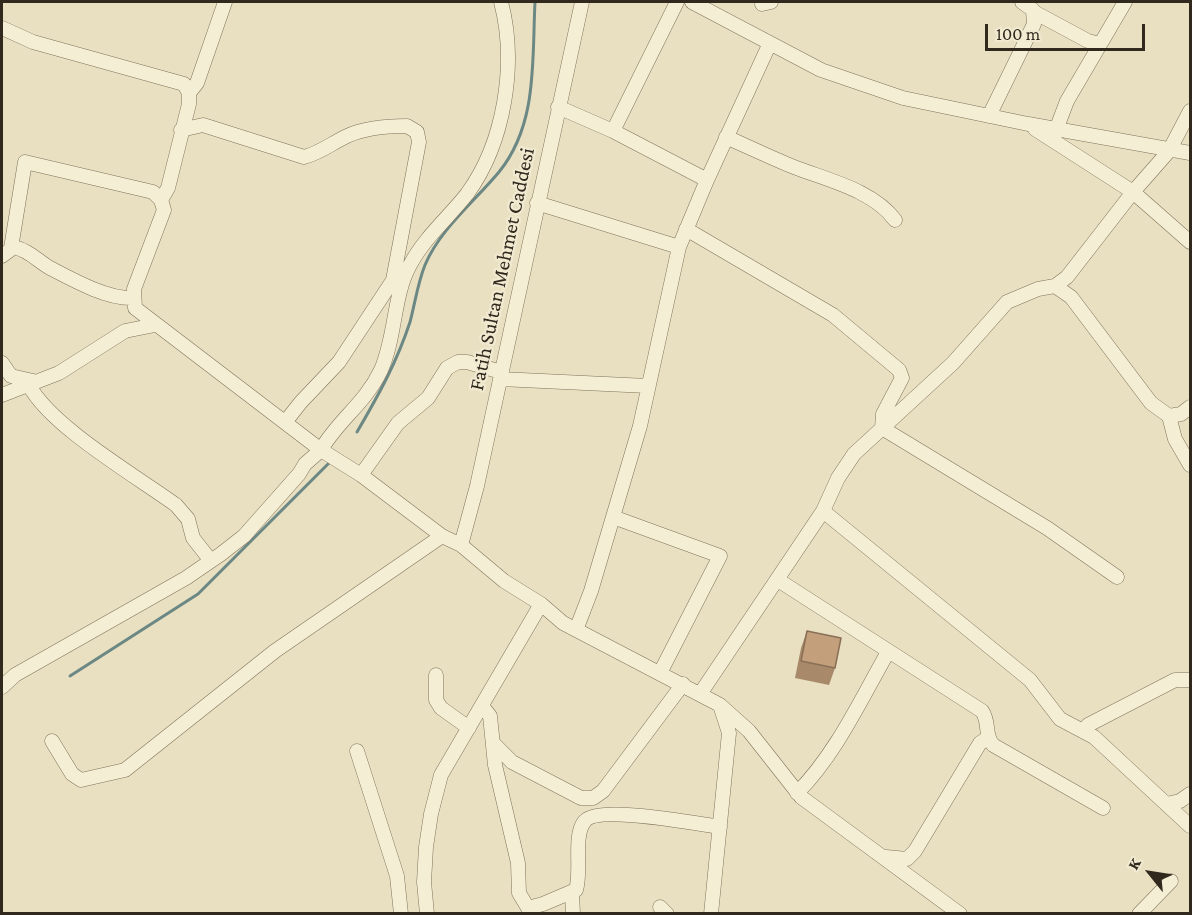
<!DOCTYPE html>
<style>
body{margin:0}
#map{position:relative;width:1192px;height:915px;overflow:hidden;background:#e9e0c2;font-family:"Crimson Pro",serif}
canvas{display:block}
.frame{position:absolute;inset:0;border:3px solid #32291e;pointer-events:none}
.north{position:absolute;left:1120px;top:843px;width:60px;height:60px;-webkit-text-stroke:4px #f1ead1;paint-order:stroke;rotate:300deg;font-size:16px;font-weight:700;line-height:24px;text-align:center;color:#32291e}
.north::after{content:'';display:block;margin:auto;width:21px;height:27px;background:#32291e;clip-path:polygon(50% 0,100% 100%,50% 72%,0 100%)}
.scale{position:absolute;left:985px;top:24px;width:160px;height:27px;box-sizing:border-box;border:3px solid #32291e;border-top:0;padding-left:8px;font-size:18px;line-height:21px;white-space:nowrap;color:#32291e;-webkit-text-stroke:4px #f1ead1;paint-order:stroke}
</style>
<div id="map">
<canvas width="1192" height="915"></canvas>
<div class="frame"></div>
<div class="north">K</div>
<div class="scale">100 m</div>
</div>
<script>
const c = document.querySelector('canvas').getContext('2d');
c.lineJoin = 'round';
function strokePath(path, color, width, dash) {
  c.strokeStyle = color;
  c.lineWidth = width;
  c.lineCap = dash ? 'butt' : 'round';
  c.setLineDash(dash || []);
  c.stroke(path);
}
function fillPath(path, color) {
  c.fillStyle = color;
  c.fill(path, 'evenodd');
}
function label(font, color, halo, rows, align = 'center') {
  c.font = font + ' "Crimson Pro",serif';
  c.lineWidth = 4.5;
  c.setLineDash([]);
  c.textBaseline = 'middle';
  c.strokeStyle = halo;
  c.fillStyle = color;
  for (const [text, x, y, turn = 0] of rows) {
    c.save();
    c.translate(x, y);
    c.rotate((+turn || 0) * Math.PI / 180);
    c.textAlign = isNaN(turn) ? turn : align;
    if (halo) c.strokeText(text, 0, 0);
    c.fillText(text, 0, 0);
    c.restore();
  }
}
strokePath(new Path2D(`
 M 357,432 C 378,396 397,362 410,322 C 415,303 418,282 425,265 C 440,229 475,201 499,172 C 538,124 532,60 535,2
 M 70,676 L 198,594 L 331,461`), '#6c8884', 3);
const minor = new Path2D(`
 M 692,2 L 821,70 L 903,98 L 1028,124 L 1190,153
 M 762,4 L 771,2
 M 1034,12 L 1088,41 L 1100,44
 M 2,28 L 33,42 L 184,84 L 189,93 L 189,104 L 168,188 L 161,200
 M 189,93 L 197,83 L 225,2
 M 558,107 L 613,131 L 707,180
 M 989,116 L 1034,24 L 1033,10 L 1022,2
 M 1035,129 L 1133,192 L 1190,242
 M 181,130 L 203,125 L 304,157 C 320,153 332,143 347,136 C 364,128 388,126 407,126 L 417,132 L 419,142 L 393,280 L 339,362 L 301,402 L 286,421
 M 1056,130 L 1067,101 L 1125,2
 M 613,131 L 677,2
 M 726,137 C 749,147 771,158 794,167 C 827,180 873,190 895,220
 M 537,203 L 679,247
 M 686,229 L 833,315 L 899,370 L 902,378 L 883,414 L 882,428 L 1047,528 L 1117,577
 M 11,248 L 25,162 L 153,192 L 161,200 L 164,210 L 134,289 L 135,308 L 321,450 C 337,421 365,404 381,370 C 396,336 393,296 410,265 C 425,237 448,218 467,194 C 505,142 517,63 501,2
 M 2,256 L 14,247 C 28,250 38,261 50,268 C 73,280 107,299 133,298
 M 1055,286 L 1071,297 L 1151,403 L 1169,416 L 1181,414 L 1190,407
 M 2,363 L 11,376 L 33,381
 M 500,379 L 648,386
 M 29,385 C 50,426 136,476 176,505 L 188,519 L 193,538 L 211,561
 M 2,395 L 59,373 L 125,331 L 155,325
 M 1169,416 L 1175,439 L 1190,465
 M 361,475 L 398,423 L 428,398 L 447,368 L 458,362 L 467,362 L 501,372
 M 823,511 L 1030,680 L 1060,719 L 1094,737 L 1190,826
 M 613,517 L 720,556 L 660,673
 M 461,545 L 477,486 L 582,2
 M 778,580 L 982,711 C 990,722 984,735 993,745 L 1103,808
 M 576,630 L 591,591 L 640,426 L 679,247 L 707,180 L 770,43
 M 436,675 L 436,700 L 441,708 L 469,728
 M 2,687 L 15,675 L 186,578 L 221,554 L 244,536 L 299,474 L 305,464 L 321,450 L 361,475 L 442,536 L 461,545 L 504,581 L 541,604 L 563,623 L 720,705 L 729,733 L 711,914
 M 700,694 L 823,511 L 838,478 L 854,454 L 953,363 L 1007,302 L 1038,289 L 1055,286 L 1067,277 L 1133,192 L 1169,151 L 1190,111
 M 720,705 L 749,731 L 801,797 L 960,914
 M 482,706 L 490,716 L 495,765 L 518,863 L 519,893 L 528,908 L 543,904 L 576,890 C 582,871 573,837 584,822 C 596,804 698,824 720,827
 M 1083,731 L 1088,725 L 1175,680 L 1190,680
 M 52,741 L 72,774 L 81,780 L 125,770 L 275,651 L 442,536
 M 493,743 L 512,762 L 581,798 L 593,798 L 603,791 L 683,684
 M 357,751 L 397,876 L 401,914
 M 797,793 C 836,754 861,699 888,652
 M 1167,804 L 1180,801 L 1190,794
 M 886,857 L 907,859 L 915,851 L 980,743 L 988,738
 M 572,893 L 573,914
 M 660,907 L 667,914
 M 427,914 L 424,882 L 426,847 L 431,814 L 441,775 L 541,604
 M 1139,914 L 1171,881`);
strokePath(minor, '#80725b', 15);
strokePath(minor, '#f4eed4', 14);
fillPath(new Path2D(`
 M 807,631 L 835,668 L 829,685 L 795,678 L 801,648 Z`), '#a8896a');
const building = new Path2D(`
 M 807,631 L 841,638 L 835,668 L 801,661 Z`);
fillPath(building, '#c39f7b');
strokePath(building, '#886f56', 1.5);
label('21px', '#32291e', '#f1ead1', [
 ["Fatih Sultan Mehmet Caddesi",502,269,-78]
]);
</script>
